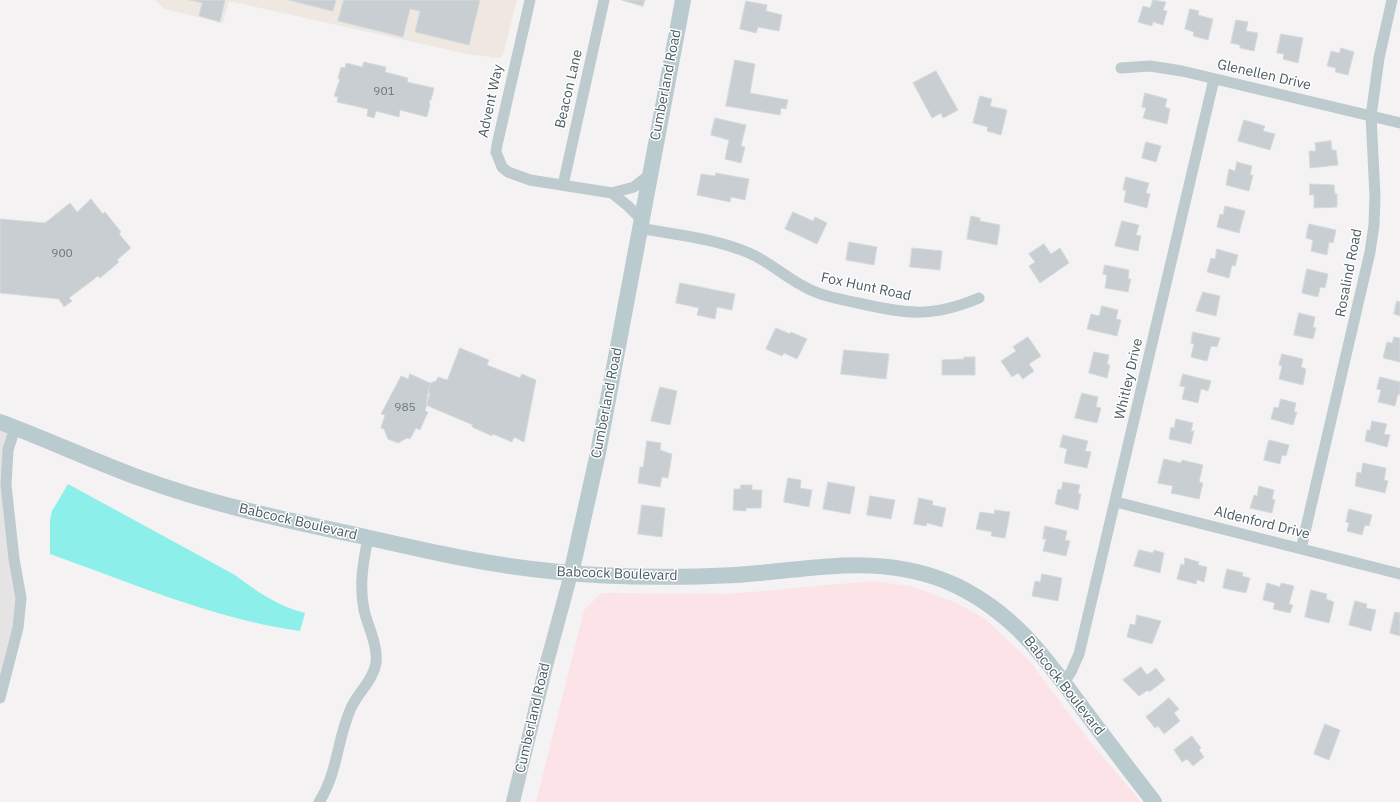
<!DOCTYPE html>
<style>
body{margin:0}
canvas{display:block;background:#f4f2f2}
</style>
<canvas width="1400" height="802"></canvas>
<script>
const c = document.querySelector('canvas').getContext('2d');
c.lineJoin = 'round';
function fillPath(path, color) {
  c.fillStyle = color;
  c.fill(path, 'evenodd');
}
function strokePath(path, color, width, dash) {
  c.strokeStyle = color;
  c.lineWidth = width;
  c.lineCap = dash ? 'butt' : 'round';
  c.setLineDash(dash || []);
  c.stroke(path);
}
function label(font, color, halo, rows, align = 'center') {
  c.font = font + ' "IBM Plex Sans",sans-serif';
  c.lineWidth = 3;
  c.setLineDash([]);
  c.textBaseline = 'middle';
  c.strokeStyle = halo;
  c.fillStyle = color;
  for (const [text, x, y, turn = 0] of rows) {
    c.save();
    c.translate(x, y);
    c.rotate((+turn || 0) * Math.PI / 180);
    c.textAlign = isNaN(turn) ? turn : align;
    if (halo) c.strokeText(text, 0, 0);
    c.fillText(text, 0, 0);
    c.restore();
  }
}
fillPath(new Path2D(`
 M 155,0 L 517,0 L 503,55 L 499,58 L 467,54 L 229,1 L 223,23 L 165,9 Z`), '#efe8e1');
fillPath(new Path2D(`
 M 0,422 L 15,428 L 8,450 L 21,598 L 0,698 Z`), '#e5e3e4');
fillPath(new Path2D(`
 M 872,581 L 911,586 L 954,602 L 984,618 L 1028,659 L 1088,739 L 1141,802 L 536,802 L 584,610 L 602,593 L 729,594 Z`), '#fce3e8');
fillPath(new Path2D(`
 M 68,484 L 235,575 C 256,591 279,607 305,613 L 300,631 C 214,619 132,583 50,554 L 50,520 L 52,511 Z`), '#8cefea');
const building = new Path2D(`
 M 190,0 L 225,0 L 220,22 L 199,16 L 202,3 Z
 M 289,0 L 336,0 L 333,11 Z
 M 344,0 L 480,0 L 469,45 L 415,32 L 420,11 L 410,9 L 403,37 L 338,21 Z
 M 622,0 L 645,0 L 643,6 Z
 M 1153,0 L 1166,2 L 1163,10 L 1167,11 L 1163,25 L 1153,22 L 1152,26 L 1138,22 L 1143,6 L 1150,8 Z
 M 746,1 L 767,5 L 766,11 L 782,15 L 779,31 L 758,27 L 756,33 L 740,29 Z
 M 1190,9 L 1199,11 L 1198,15 L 1213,19 L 1208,40 L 1193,36 L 1194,32 L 1185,29 Z
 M 1236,20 L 1248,22 L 1246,31 L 1258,33 L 1254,51 L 1240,48 L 1240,45 L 1231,43 Z
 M 1281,34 L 1303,38 L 1298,63 L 1283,59 L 1284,54 L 1277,53 Z
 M 1341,48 L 1354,52 L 1348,75 L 1335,72 L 1336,68 L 1327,66 L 1331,51 L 1339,53 Z
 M 735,60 L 755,64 L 750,93 L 788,100 L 786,109 L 781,108 L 780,115 L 726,106 Z
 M 364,62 L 386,67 L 385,72 L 408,78 L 407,82 L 434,88 L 431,100 L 430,100 L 429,103 L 430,104 L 427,117 L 400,110 L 399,117 L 376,111 L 374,118 L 367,116 L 368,109 L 337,102 L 338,97 L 334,96 L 340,79 L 338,79 L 341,67 L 345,68 L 346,63 L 362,67 Z
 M 936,71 L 958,110 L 943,118 L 941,113 L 932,118 L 913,83 Z
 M 1145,93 L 1167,99 L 1165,107 L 1170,109 L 1167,124 L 1143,118 L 1146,108 L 1142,107 Z
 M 980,96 L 992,99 L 990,106 L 1007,110 L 1001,135 L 987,131 L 988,127 L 973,123 Z
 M 715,118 L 746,125 L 741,146 L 745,147 L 741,163 L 725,159 L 729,140 L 711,135 Z
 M 1244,120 L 1265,126 L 1263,131 L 1275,134 L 1270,150 L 1238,141 Z
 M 1331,141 L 1332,150 L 1336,150 L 1338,165 L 1310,168 L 1309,151 L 1316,151 L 1315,143 Z
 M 1146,142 L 1161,146 L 1156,162 L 1142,158 Z
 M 1237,162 L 1252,166 L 1250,175 L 1253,175 L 1249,191 L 1226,185 L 1229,169 L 1235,171 Z
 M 716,173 L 749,179 L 745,200 L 731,197 L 730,202 L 697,195 L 701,174 L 715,176 Z
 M 1126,177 L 1149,183 L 1146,193 L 1150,194 L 1147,208 L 1124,202 L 1126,190 L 1123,190 Z
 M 1310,184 L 1334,185 L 1335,194 L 1337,194 L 1337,207 L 1314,208 L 1314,195 L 1310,195 Z
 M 91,199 L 103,214 L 105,212 L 121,232 L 119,234 L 131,248 L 117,260 L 119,262 L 100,278 L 98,276 L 69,298 L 72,301 L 64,307 L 59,299 L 0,293 L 0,219 L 45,223 L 70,203 L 77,212 Z
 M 1225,206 L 1245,211 L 1239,233 L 1217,227 L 1220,214 L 1223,215 Z
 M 793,212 L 813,221 L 815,217 L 827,223 L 817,244 L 785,229 Z
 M 971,216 L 980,218 L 980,221 L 1000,225 L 997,245 L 967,239 Z
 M 1122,221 L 1139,225 L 1136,235 L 1141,236 L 1138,251 L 1115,246 Z
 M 1309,224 L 1336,230 L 1333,243 L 1329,242 L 1327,255 L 1311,251 L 1313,240 L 1306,238 Z
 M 849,242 L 877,247 L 874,265 L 846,260 Z
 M 1044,244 L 1051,254 L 1060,248 L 1069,263 L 1040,283 L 1029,266 L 1035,262 L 1029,254 Z
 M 912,248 L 942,251 L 940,270 L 910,267 Z
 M 1217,249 L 1238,255 L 1235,266 L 1232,265 L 1229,278 L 1207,272 L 1211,258 L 1215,259 Z
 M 1105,265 L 1129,270 L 1128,279 L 1131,279 L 1128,292 L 1105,288 L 1107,275 L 1103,274 Z
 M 1307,269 L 1328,274 L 1325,288 L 1320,287 L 1318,297 L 1302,293 Z
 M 680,283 L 735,294 L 732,310 L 717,307 L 715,319 L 697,315 L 699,308 L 676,303 Z
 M 1203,292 L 1220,296 L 1216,316 L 1196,311 Z
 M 1397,301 L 1400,302 L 1400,316 L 1394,314 Z
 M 1102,306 L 1118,310 L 1116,319 L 1121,320 L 1117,336 L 1087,329 L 1091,314 L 1099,316 Z
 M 1299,313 L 1315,317 L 1313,327 L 1316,328 L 1313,339 L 1294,335 Z
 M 776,328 L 790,334 L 791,332 L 807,339 L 797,359 L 784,353 L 782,356 L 766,349 Z
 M 1193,332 L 1220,338 L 1217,347 L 1211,346 L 1207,361 L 1191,357 L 1194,344 L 1191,343 Z
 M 1028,337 L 1041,356 L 1029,364 L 1034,371 L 1023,379 L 1018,373 L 1012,377 L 1001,361 L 1016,351 L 1013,347 Z
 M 1394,337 L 1400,338 L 1400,362 L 1383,358 L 1387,342 L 1392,343 Z
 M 460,348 L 489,360 L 487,365 L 520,378 L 522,374 L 536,380 L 524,442 L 514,437 L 512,442 L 493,434 L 492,436 L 472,427 L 473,425 L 426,405 L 430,383 L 436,381 L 438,377 L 447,380 Z
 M 844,350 L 889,354 L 886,379 L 841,374 Z
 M 1094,352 L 1109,355 L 1107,364 L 1110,365 L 1107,378 L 1089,373 Z
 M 1282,354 L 1303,359 L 1301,367 L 1306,369 L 1303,385 L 1279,379 L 1282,366 L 1279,365 Z
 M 964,357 L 975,357 L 975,375 L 942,375 L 942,360 L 964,359 Z
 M 410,374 L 430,383 L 428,392 L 430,393 L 425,411 L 428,412 L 420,430 L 416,428 L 410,439 L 407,438 L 398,443 L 388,439 L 384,429 L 381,428 L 385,415 L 381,414 L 401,376 L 408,379 Z
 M 1183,374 L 1211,381 L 1208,391 L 1201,389 L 1198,403 L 1182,399 L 1185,387 L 1180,386 Z
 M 1380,377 L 1400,382 L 1400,395 L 1398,394 L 1395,406 L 1378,402 L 1381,390 L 1377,389 Z
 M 660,387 L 677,391 L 670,425 L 651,421 Z
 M 1082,393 L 1098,397 L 1096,407 L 1101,408 L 1097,423 L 1075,418 Z
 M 1281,399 L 1296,403 L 1294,412 L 1297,412 L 1293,425 L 1271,419 L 1274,407 L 1278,408 Z
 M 1176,419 L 1193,423 L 1191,431 L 1194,431 L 1191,444 L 1169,439 L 1171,427 L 1174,428 Z
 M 1372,421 L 1387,424 L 1384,434 L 1390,435 L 1387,447 L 1365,441 L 1367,430 L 1370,430 Z
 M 1063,435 L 1088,441 L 1085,451 L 1091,452 L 1087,468 L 1064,463 L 1067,449 L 1060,447 Z
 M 1269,440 L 1289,445 L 1286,456 L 1282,455 L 1280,464 L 1264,460 Z
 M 647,441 L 661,443 L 660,450 L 672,454 L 668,478 L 662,477 L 660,487 L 638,483 L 640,467 L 643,467 Z
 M 1164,459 L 1181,463 L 1182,460 L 1203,465 L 1199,482 L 1203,483 L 1199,499 L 1171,493 L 1173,486 L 1158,483 Z
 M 1363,463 L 1386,468 L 1384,480 L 1388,481 L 1385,493 L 1355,486 L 1357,472 L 1361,473 Z
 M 788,478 L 801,480 L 800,488 L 812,490 L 809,507 L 784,502 Z
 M 828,482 L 855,487 L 850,514 L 823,509 Z
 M 1063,482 L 1080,485 L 1078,493 L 1081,494 L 1078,510 L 1055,504 L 1058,489 L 1061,490 Z
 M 741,485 L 752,485 L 752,490 L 762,490 L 761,508 L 746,508 L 746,511 L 733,510 L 734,489 L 740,489 Z
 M 1259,486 L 1274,490 L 1272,499 L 1275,500 L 1272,513 L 1250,508 L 1254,495 L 1257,496 Z
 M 870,496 L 895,500 L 891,519 L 867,515 Z
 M 919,498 L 933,501 L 932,505 L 946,508 L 942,527 L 927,523 L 926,526 L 914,524 Z
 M 642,505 L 665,508 L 662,537 L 638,534 Z
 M 1349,509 L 1372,515 L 1369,526 L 1365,525 L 1362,535 L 1347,531 L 1349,523 L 1346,522 Z
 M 995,510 L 1010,512 L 1005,538 L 991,536 L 992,532 L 976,529 L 980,512 L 994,514 Z
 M 1045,526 L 1067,531 L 1065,540 L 1070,541 L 1066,556 L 1043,551 L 1046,539 L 1043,539 Z
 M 1139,550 L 1153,553 L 1154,550 L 1164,553 L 1160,573 L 1134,566 Z
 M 1185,558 L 1199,562 L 1198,565 L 1207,567 L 1204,582 L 1197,580 L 1196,584 L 1177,579 L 1181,564 L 1184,565 Z
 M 1227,569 L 1243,573 L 1242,576 L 1250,578 L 1246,593 L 1223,588 Z
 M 1042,574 L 1062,578 L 1058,601 L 1032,596 L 1035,581 L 1040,582 Z
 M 1267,583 L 1280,587 L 1281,583 L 1294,586 L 1289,604 L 1293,605 L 1290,613 L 1273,609 L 1275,603 L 1263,600 Z
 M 1311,590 L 1327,594 L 1326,599 L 1334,602 L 1329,623 L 1305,617 Z
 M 1355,601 L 1367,604 L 1366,608 L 1376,610 L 1371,631 L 1349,625 Z
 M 1395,612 L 1400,613 L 1400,636 L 1390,633 Z
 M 1137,615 L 1161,621 L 1152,644 L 1127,637 L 1130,624 L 1135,625 Z
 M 1141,667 L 1147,675 L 1156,668 L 1165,680 L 1149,692 L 1148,690 L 1139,696 L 1123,680 Z
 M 1169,698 L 1179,709 L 1174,713 L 1180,721 L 1164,734 L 1158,726 L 1155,728 L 1146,717 Z
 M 1325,724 L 1340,730 L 1329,760 L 1314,754 Z
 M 1192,736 L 1201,748 L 1199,750 L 1204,757 L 1193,766 L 1187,759 L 1182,762 L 1174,750 Z`);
fillPath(building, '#c8ced1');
strokePath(building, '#d5dadd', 1);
strokePath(new Path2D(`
 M 530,0 L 497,145 L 496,152 L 502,167 L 508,172 L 530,180 L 612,193 L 634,187 L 649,175
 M 1121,68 L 1150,66 L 1182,71 L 1400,123
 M 563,185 L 604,0
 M 612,193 L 628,206 L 641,219
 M 639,228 C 676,235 714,238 749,253 C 768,261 784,276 803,286 C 820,296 839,299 858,303 C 906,314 932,318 979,298
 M 1116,502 L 1400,574
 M 1301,549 L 1370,252 L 1374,225 L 1375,196 L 1371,116 L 1379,58 L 1392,0
 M 1064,682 L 1071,672 L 1079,654 L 1214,79
 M 0,698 L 18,628 L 21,598 L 14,559 L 6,485 L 8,450 L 15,428
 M 319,802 C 338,773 337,738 351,708 C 358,692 373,681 376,663 C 378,645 368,627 364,610 C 359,585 363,563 368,538`), '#bdcbce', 11);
strokePath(new Path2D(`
 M 513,802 L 546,666 L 571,574`), '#bdcbce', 14);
strokePath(new Path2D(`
 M 0,422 C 46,439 91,460 137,477 C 209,504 285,520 361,536 C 423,550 486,565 550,571 C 611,578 674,578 736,575 C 813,570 883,551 957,586 C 1016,615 1046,659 1084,710 C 1107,741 1131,772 1154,802
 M 571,574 L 598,453 L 683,0`), '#bacbd0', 16);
label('12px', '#69787c', null, [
 ["901",384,92],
 ["900",62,254],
 ["985",405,408]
]);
label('14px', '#495b60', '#fff', [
 ["Glenellen Drive",1264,75,13],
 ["Cumberland Road",666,85,-79],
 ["Beacon Lane",569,89,-77],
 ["Advent Way",491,101,-78],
 ["Rosalind Road",1349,273,-79],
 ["Fox Hunt Road",866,287,12],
 ["Whitley Drive",1129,379,-77],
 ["Cumberland Road",607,403,-79],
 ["Babcock Boulevard",298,522,13],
 ["Aldenford Drive",1262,523,14],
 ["Babcock Boulevard",617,574,2],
 ["Babcock Boulevard",1064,686,52],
 ["Cumberland Road",533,718,-77]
]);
</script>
